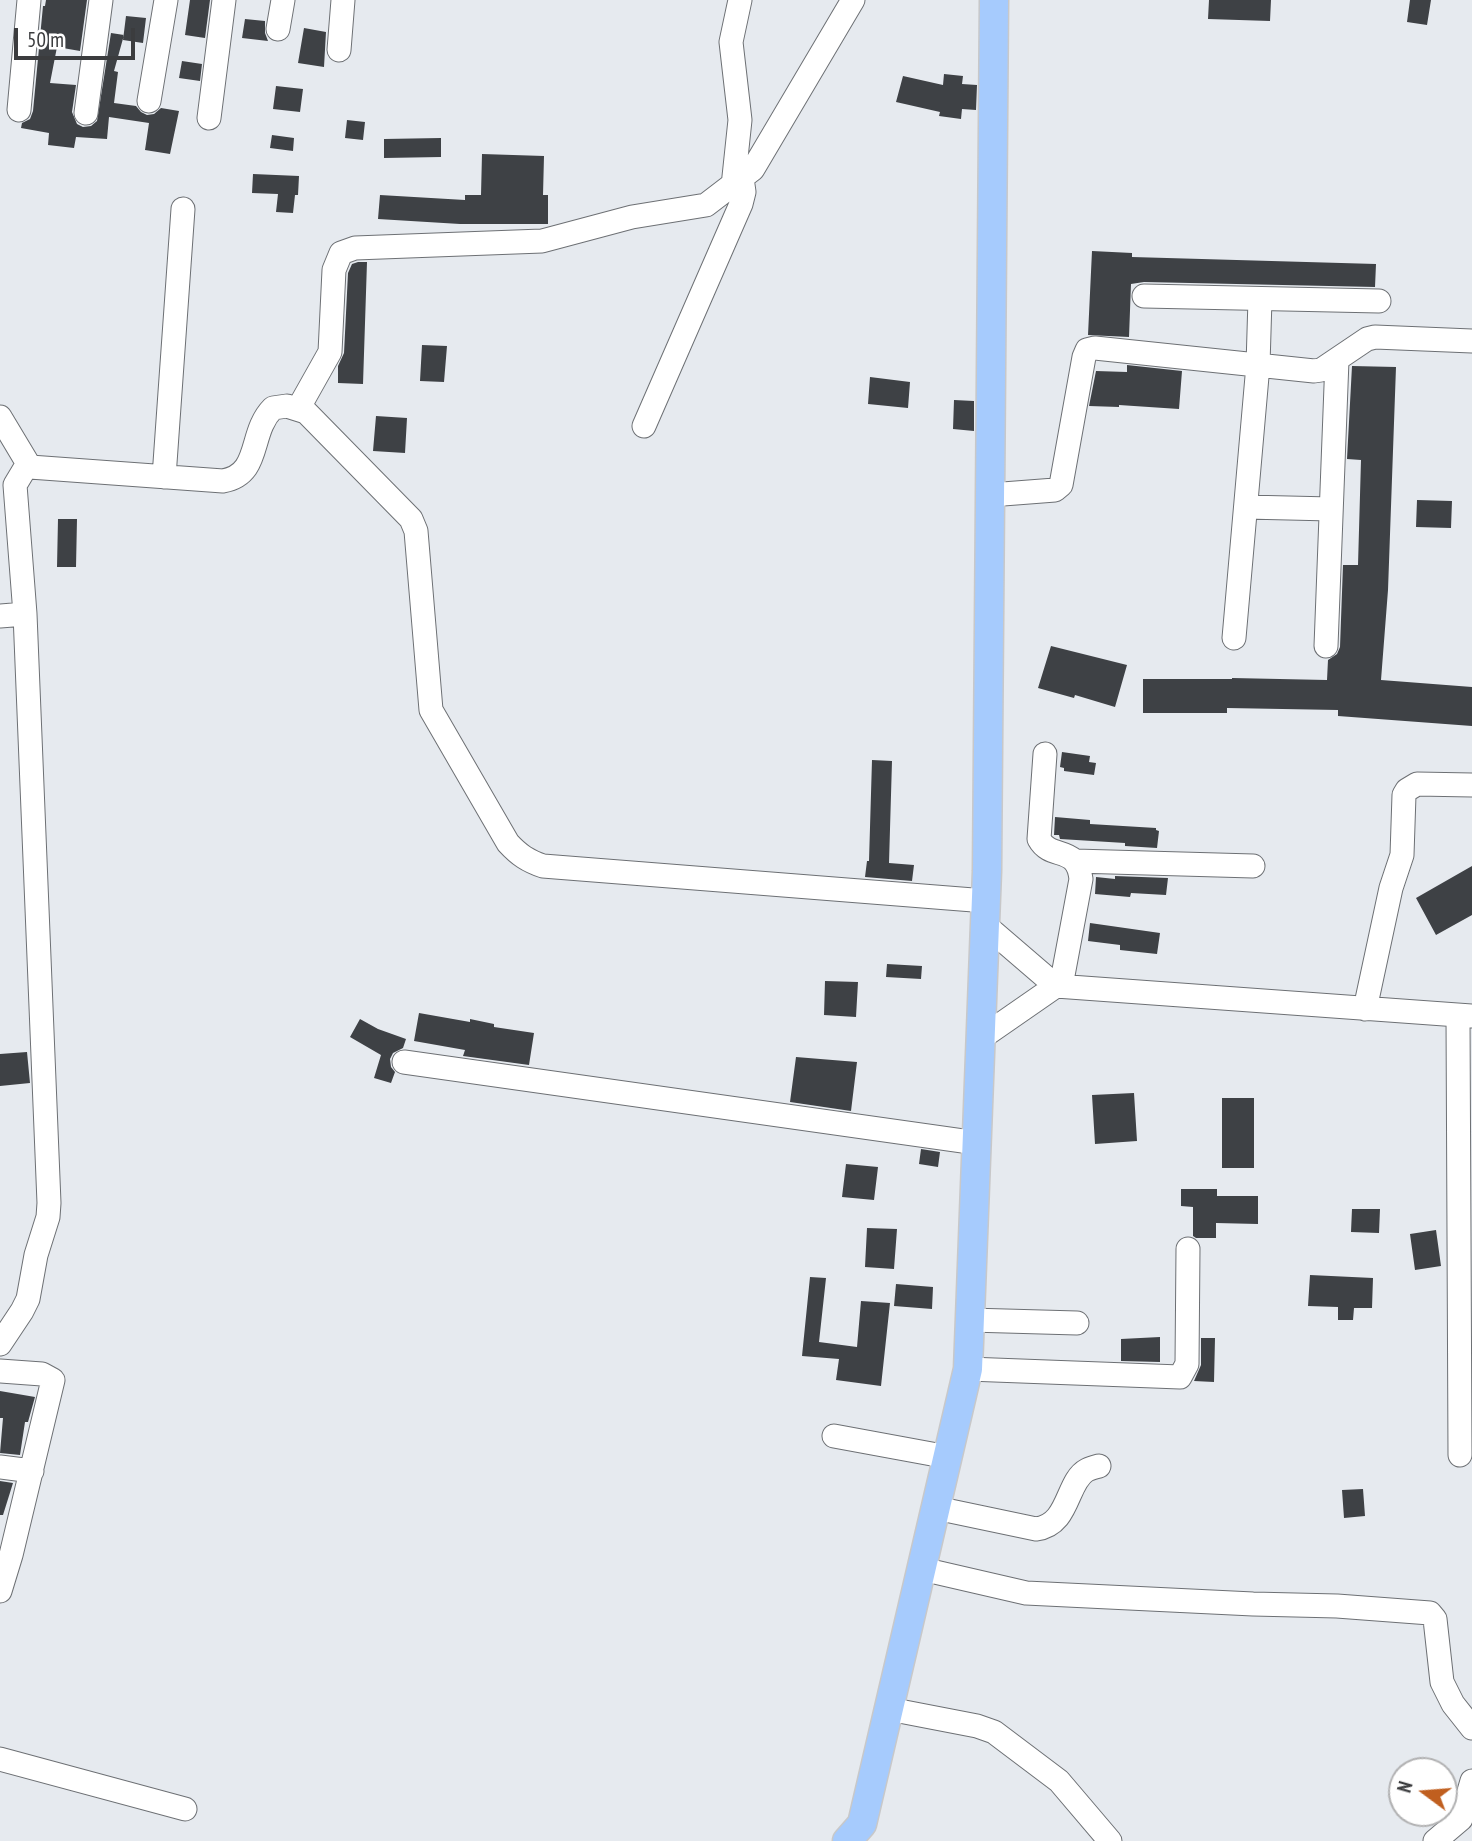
<!DOCTYPE html>
<style>
body{margin:0}
#map{position:relative;width:1472px;height:1841px;overflow:hidden;background:#e6eaef;font-family:"PT Sans Narrow",sans-serif}
canvas{display:block}
.north{position:absolute;left:1388px;top:1757px;width:70px;height:70px;box-sizing:border-box;background:#fff;border:2px solid #b1b1b2;border-radius:50%;rotate:286deg;font-size:19px;font-weight:700;line-height:28px;text-align:center;color:#3b3c3e}
.north::after{content:'';display:block;margin:auto;width:24px;height:32px;background:#c05f1f;clip-path:polygon(50% 0,100% 100%,50% 72%,0 100%)}
.scale{position:absolute;left:14px;top:28px;width:121px;height:32px;box-sizing:border-box;border:4px solid #3b3c3e;border-top:0;padding-left:9px;font-size:21px;line-height:24px;white-space:nowrap;color:#3b3c3e;-webkit-text-stroke:5px #fff;paint-order:stroke}
</style>
<div id="map">
<canvas width="1472" height="1841"></canvas>
<div class="north">N</div>
<div class="scale">50 m</div>
</div>
<script>
const c = document.querySelector('canvas').getContext('2d');
c.lineJoin = 'round';
function fillPath(path, color) {
  c.fillStyle = color;
  c.fill(path, 'evenodd');
}
function strokePath(path, color, width, dash) {
  c.strokeStyle = color;
  c.lineWidth = width;
  c.lineCap = dash ? 'butt' : 'round';
  c.setLineDash(dash || []);
  c.stroke(path);
}
fillPath(new Path2D(`
 M 46,0 L 87,0 L 80,51 L 57,47 L 50,83 L 76,85 L 72,112 L 77,124 L 83,127 L 91,126 L 97,121 L 111,33 L 124,35 L 114,71 L 118,72 L 114,103 L 136,106 L 141,112 L 147,115 L 154,114 L 161,108 L 179,111 L 170,154 L 145,150 L 149,123 L 109,117 L 107,139 L 76,137 L 74,148 L 48,145 L 49,133 L 21,128 L 22,123 L 30,119 L 33,111 L 43,6 L 45,6 Z
 M 190,0 L 210,0 L 205,38 L 185,35 Z
 M 1209,0 L 1271,0 L 1270,21 L 1208,19 Z
 M 1410,0 L 1431,0 L 1427,25 L 1407,22 Z
 M 126,16 L 146,18 L 143,43 L 123,40 Z
 M 245,19 L 265,21 L 265,33 L 268,41 L 242,38 Z
 M 304,28 L 326,32 L 324,67 L 298,63 Z
 M 182,61 L 202,64 L 200,81 L 179,78 Z
 M 944,74 L 963,76 L 962,84 L 977,85 L 976,110 L 962,109 L 961,119 L 939,116 L 940,112 L 896,102 L 903,76 L 943,85 Z
 M 276,86 L 303,89 L 300,112 L 273,109 Z
 M 347,120 L 365,122 L 363,140 L 345,138 Z
 M 272,135 L 294,138 L 293,151 L 270,148 Z
 M 441,138 L 441,157 L 384,158 L 384,139 Z
 M 482,154 L 544,156 L 543,195 L 548,195 L 548,224 L 460,224 L 378,219 L 380,195 L 465,200 L 465,195 L 481,195 Z
 M 253,174 L 299,176 L 298,195 L 295,195 L 293,213 L 276,212 L 278,194 L 252,193 Z
 M 1092,251 L 1132,253 L 1132,257 L 1376,264 L 1375,287 L 1144,282 L 1131,284 L 1129,337 L 1088,335 Z
 M 358,262 L 367,262 L 363,384 L 338,383 L 338,366 L 344,353 L 348,273 L 352,264 Z
 M 422,345 L 447,346 L 444,382 L 420,381 Z
 M 1127,365 L 1182,371 L 1179,409 L 1119,405 L 1119,407 L 1089,406 L 1096,371 L 1127,372 Z
 M 1352,366 L 1396,367 L 1388,590 L 1381,680 L 1472,687 L 1472,726 L 1338,716 L 1338,710 L 1227,708 L 1227,713 L 1143,713 L 1143,679 L 1232,679 L 1232,678 L 1327,680 L 1328,660 L 1337,654 L 1340,647 L 1343,565 L 1358,565 L 1361,460 L 1347,459 Z
 M 870,377 L 910,382 L 908,408 L 868,404 Z
 M 954,400 L 974,401 L 974,431 L 953,429 Z
 M 376,416 L 407,418 L 405,453 L 373,451 Z
 M 1417,500 L 1452,501 L 1451,528 L 1416,527 Z
 M 58,519 L 77,519 L 76,567 L 57,567 Z
 M 1051,646 L 1127,665 L 1115,707 L 1075,695 L 1074,698 L 1038,688 Z
 M 1062,752 L 1090,756 L 1089,762 L 1096,763 L 1094,775 L 1064,771 L 1064,768 L 1060,767 Z
 M 872,760 L 892,761 L 889,863 L 914,865 L 912,881 L 865,877 L 867,861 L 869,861 Z
 M 1055,817 L 1090,820 L 1090,824 L 1156,828 L 1156,830 L 1159,831 L 1157,848 L 1125,846 L 1125,843 L 1060,839 L 1059,835 L 1054,835 Z
 M 1472,866 L 1472,915 L 1436,935 L 1416,898 Z
 M 1115,876 L 1168,878 L 1166,895 L 1131,893 L 1130,897 L 1095,894 L 1096,877 L 1115,879 Z
 M 1090,923 L 1160,933 L 1157,954 L 1120,950 L 1120,945 L 1088,941 Z
 M 887,964 L 922,966 L 921,979 L 886,977 Z
 M 825,981 L 858,982 L 856,1017 L 824,1015 Z
 M 419,1013 L 470,1022 L 470,1019 L 494,1024 L 494,1027 L 534,1033 L 529,1065 L 463,1056 L 465,1050 L 414,1041 Z
 M 360,1019 L 378,1029 L 406,1039 L 403,1048 L 393,1053 L 390,1059 L 391,1067 L 395,1072 L 391,1083 L 374,1078 L 381,1055 L 350,1037 Z
 M 27,1052 L 30,1083 L 0,1086 L 0,1054 Z
 M 796,1057 L 857,1062 L 851,1111 L 790,1102 Z
 M 1134,1093 L 1137,1141 L 1095,1144 L 1092,1095 Z
 M 1222,1098 L 1254,1098 L 1254,1168 L 1222,1168 Z
 M 921,1149 L 940,1152 L 938,1167 L 919,1164 Z
 M 846,1164 L 878,1167 L 874,1200 L 842,1197 Z
 M 1181,1189 L 1217,1189 L 1217,1196 L 1258,1196 L 1258,1224 L 1216,1223 L 1216,1238 L 1196,1238 L 1193,1236 L 1193,1207 L 1181,1206 Z
 M 1352,1209 L 1380,1209 L 1379,1233 L 1351,1232 Z
 M 867,1228 L 897,1229 L 894,1269 L 865,1267 Z
 M 1436,1230 L 1441,1266 L 1415,1270 L 1410,1234 Z
 M 1310,1275 L 1373,1278 L 1372,1308 L 1354,1308 L 1353,1320 L 1338,1320 L 1338,1307 L 1308,1306 Z
 M 810,1277 L 826,1278 L 819,1342 L 857,1347 L 861,1301 L 890,1303 L 881,1386 L 836,1380 L 839,1359 L 802,1356 Z
 M 896,1284 L 933,1287 L 932,1309 L 894,1306 Z
 M 1160,1337 L 1160,1362 L 1121,1361 L 1121,1339 Z
 M 1201,1338 L 1215,1338 L 1214,1382 L 1194,1381 L 1201,1365 Z
 M 0,1391 L 35,1397 L 28,1422 L 25,1422 L 20,1455 L 0,1453 L 3,1418 L 0,1418 Z
 M 0,1481 L 13,1483 L 3,1515 L 0,1515 Z
 M 1363,1489 L 1365,1516 L 1344,1518 L 1342,1490 Z`), '#3e4145');
const minor = new Path2D(`
 M 278,29 L 283,0
 M 339,50 L 343,0
 M 149,101 L 166,0
 M 19,110 L 29,0
 M 86,113 L 101,0
 M 209,118 L 224,0
 M 733,186 L 740,120 L 731,42 L 740,0
 M 1144,296 L 1379,301
 M 298,409 L 330,352 L 334,270 L 341,253 L 355,248 L 542,241 L 632,217 L 706,205 L 753,169 L 853,0
 M 0,417 L 30,467
 M 644,426 L 741,204 L 744,192 L 742,178
 M 164,477 L 183,209
 M 990,495 L 1055,490 L 1061,485 L 1084,357 L 1087,350 L 1095,348 L 1314,371 L 1321,370 L 1367,339 L 1375,337 L 1472,341
 M 1246,507 L 1331,509
 M 0,616 L 25,614
 M 1234,638 L 1258,365 L 1260,299
 M 1326,646 L 1337,360
 M 1045,754 L 1039,839 C 1051,861 1077,844 1081,879 L 1061,986
 M 1075,861 L 1253,866
 M 985,925 L 1056,986
 M 1365,1009 L 1391,888 L 1402,855 L 1404,795 L 1407,790 L 1417,784 L 1472,785
 M 1458,1016 L 1460,1455
 M 981,1038 L 1056,986 L 1472,1016
 M 404,1062 L 977,1143
 M 970,1320 L 1077,1323
 M 0,1344 L 22,1311 L 28,1299 L 36,1255 L 48,1217 L 49,1203 L 25,614 L 15,485 L 24,470 L 30,467 L 223,481 C 262,474 248,433 273,408 L 287,406 L 306,412 L 411,519 L 416,531 L 431,710 L 508,843 C 519,855 528,861 543,866 L 986,901
 M 968,1369 L 1180,1377 L 1187,1364 L 1188,1249
 M 0,1371 L 42,1374 L 53,1380 L 11,1555 L 0,1591
 M 834,1436 L 948,1457
 M 0,1467 L 32,1471
 M 936,1508 L 1036,1529 C 1070,1525 1066,1481 1087,1470 C 1091,1468 1095,1467 1099,1466
 M 922,1569 L 1026,1593 L 1253,1604 L 1337,1606 L 1430,1613 L 1435,1619 L 1442,1682 L 1453,1704 L 1472,1728
 M 889,1709 L 977,1726 L 994,1732 L 1059,1781 L 1110,1841
 M 0,1759 L 185,1809
 M 1435,1841 L 1461,1819 L 1472,1781`);
const major = new Path2D(`
 M 847,1841 L 862,1824 L 968,1369 L 987,871 L 994,0`);
strokePath(minor, '#6d7074', 25);
strokePath(major, '#c8c8c9', 31);
strokePath(minor, '#fff', 23);
strokePath(major, '#a6cbfd', 28);
</script>
